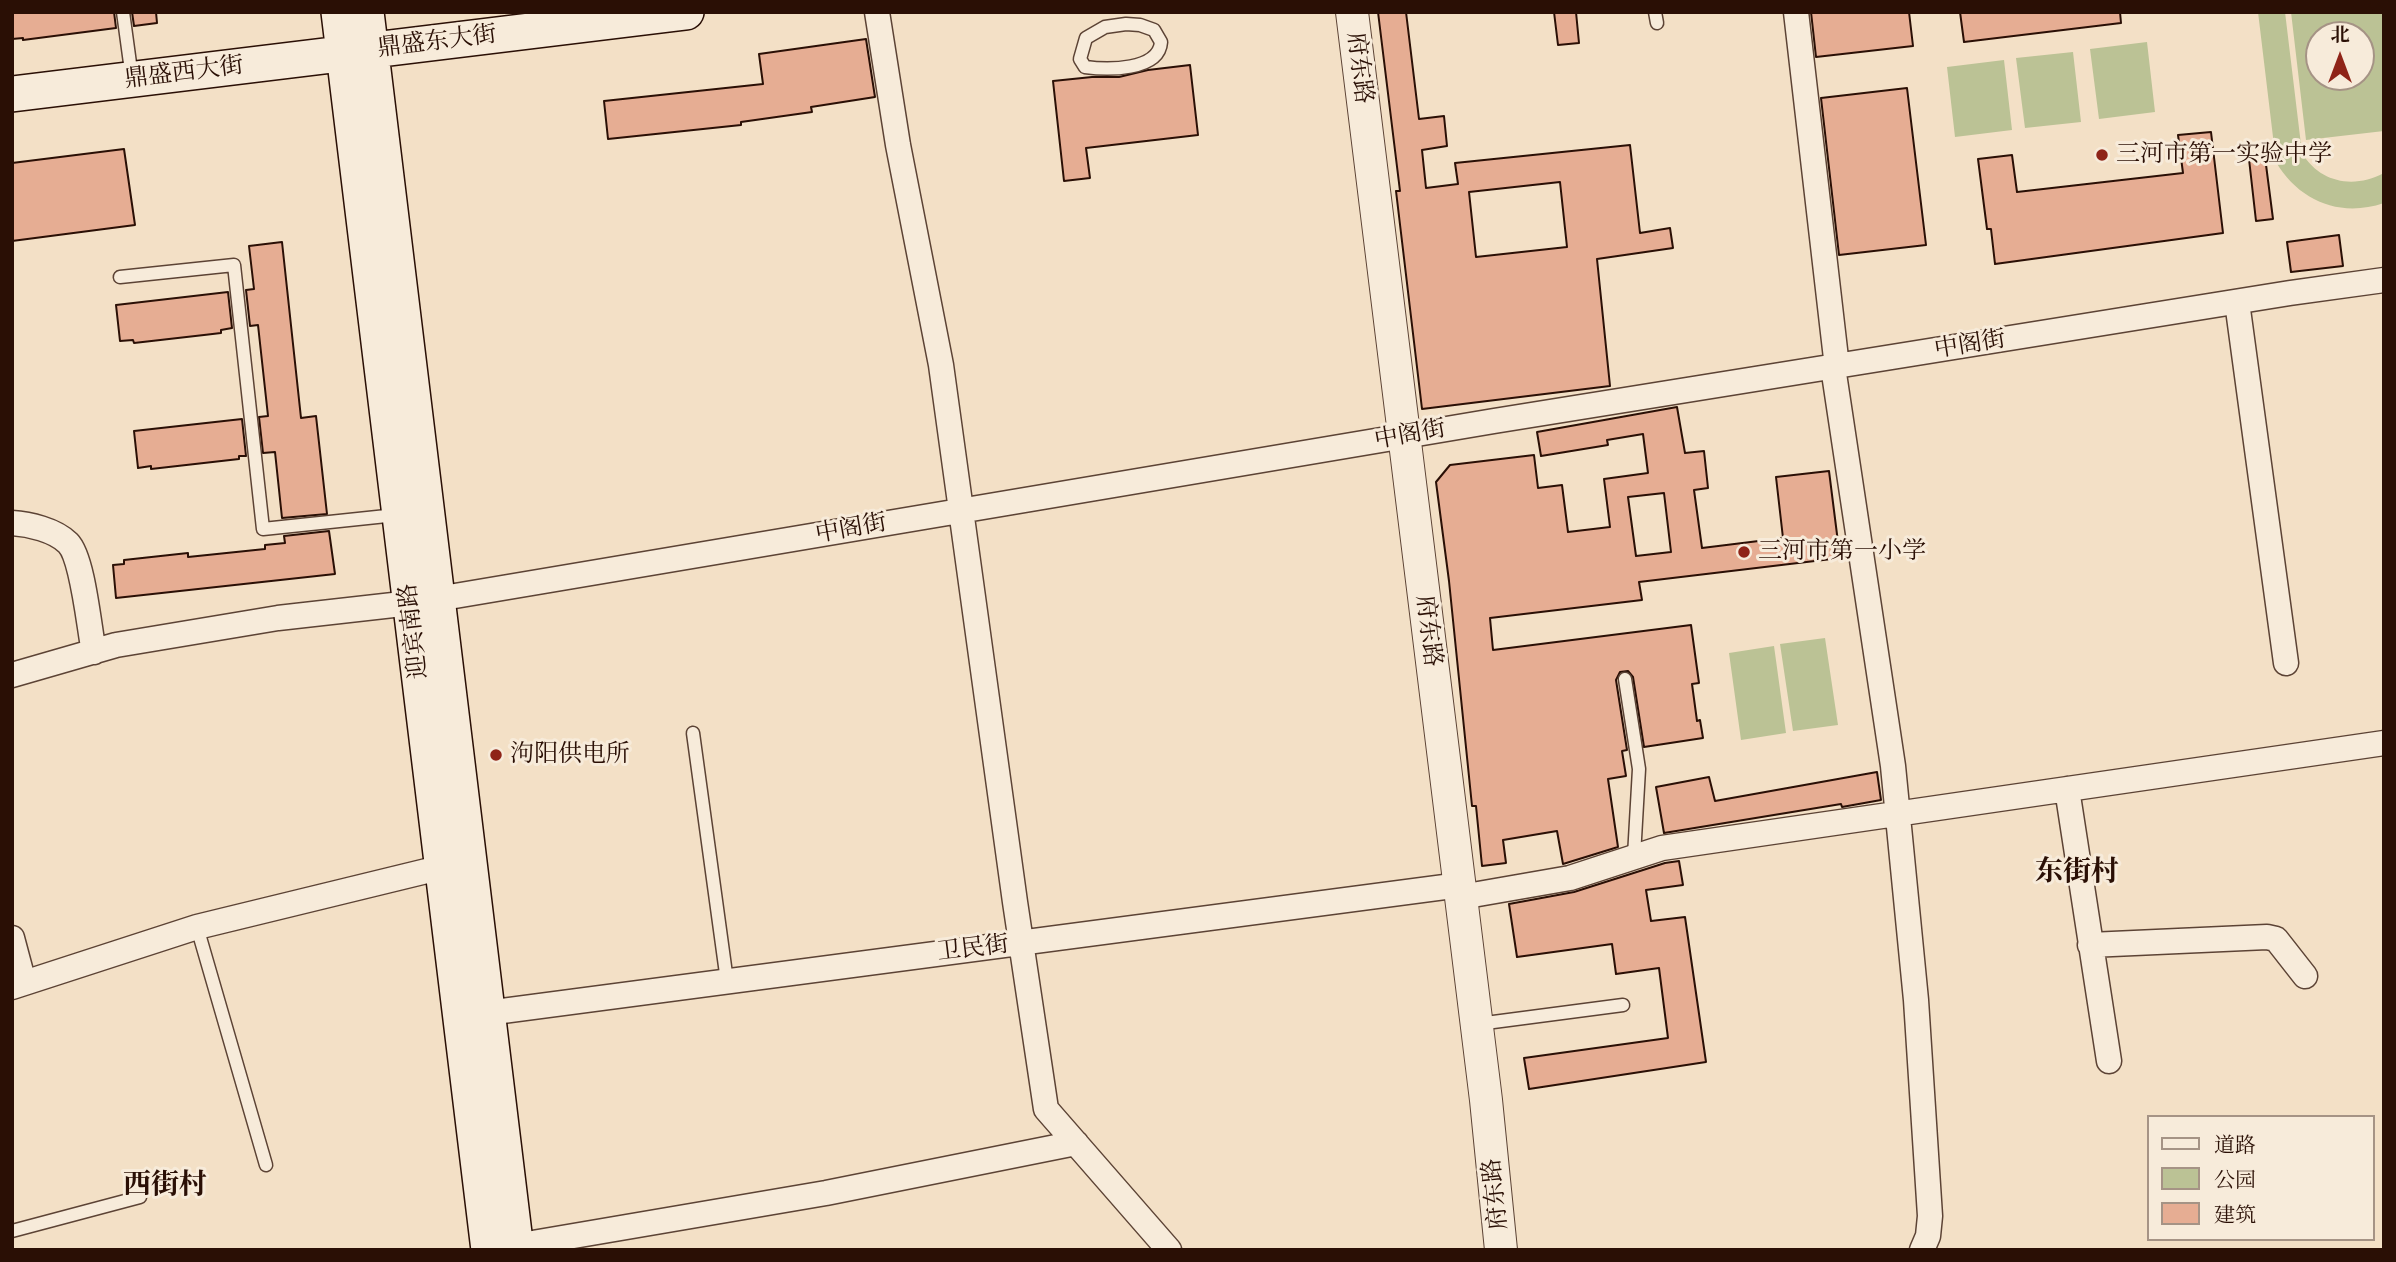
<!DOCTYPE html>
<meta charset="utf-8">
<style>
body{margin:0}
#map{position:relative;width:2396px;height:1262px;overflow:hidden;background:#f3e0c6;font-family:"Old Standard TT","Noto Serif SC",serif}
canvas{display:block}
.frame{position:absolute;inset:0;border:14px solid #2a0f05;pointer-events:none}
.legend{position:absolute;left:2147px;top:1115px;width:228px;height:126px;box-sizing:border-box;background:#f7ebda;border:2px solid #a59385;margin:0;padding:9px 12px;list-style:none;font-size:21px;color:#2a0f05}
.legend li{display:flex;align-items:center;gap:14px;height:35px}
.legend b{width:35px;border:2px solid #a59385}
.north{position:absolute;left:2305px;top:21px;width:70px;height:70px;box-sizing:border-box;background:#f7ebda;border:2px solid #a59385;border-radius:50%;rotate:0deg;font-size:19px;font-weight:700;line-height:28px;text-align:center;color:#2a0f05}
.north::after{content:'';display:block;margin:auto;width:24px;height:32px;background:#8f2418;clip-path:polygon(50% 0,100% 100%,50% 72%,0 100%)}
</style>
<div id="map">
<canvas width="2396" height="1262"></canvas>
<div class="frame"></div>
<ul class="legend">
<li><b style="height:9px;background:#f7ebda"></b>道路</li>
<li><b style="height:19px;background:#bbc295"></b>公园</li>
<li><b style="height:19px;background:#e6ad93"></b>建筑</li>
</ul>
<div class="north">北</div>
</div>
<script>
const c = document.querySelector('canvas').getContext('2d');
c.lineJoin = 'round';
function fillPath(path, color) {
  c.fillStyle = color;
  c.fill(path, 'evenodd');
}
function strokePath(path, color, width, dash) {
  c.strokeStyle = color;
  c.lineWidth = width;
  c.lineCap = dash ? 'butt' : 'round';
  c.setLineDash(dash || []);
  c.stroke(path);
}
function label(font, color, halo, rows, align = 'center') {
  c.font = font + ' "Old Standard TT","Noto Serif SC",serif';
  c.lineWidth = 6;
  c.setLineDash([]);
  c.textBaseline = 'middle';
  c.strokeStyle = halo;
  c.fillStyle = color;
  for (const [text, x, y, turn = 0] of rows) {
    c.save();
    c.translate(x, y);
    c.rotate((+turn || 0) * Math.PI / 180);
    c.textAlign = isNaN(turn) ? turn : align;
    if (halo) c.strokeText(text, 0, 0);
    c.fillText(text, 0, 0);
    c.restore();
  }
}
fillPath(new Path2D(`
 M 2258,12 L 2285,12 L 2302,153 C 2320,183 2354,189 2384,173 L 2384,203 C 2340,218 2299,201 2276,162 Z
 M 2291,12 L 2384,12 L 2384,131 L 2306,140 ZM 2319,35 L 2361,35 L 2361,77 L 2319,77 Z
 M 2147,42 L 2155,112 L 2099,119 L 2090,49 Z
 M 2073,52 L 2081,122 L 2025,128 L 2016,58 Z
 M 2004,60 L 2012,130 L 1955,137 L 1947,67 Z
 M 1825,638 L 1838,725 L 1793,731 L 1780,644 Z
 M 1774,646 L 1786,733 L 1741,740 L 1729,653 Z`), '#bbc295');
const building = new Path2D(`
 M 12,12 L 114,12 L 116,28 L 23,40 L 23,38 L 12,39 Z
 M 132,12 L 156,12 L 157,23 L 134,26 Z
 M 1378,12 L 1406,12 L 1419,119 L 1444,116 L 1447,146 L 1422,150 L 1426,188 L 1458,184 L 1455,163 L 1630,145 L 1640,233 L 1670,228 L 1673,248 L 1597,259 L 1610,386 L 1422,409 L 1396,191 L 1400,191 ZM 1560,182 L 1567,247 L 1476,257 L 1469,192 Z
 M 1554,12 L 1576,12 L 1579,43 L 1558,45 Z
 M 1811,12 L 1909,12 L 1913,46 L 1816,57 Z
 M 1960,12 L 2120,12 L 2121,23 L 1964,42 Z
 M 866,39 L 875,97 L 811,107 L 812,112 L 741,122 L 741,125 L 608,139 L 604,101 L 763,84 L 759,54 Z
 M 1190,65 L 1198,135 L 1086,148 L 1090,178 L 1064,181 L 1053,81 L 1092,77 L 1119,77 L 1148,70 Z
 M 1907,88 L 1926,245 L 1839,255 L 1821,98 Z
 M 2211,132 L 2223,233 L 1995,264 L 1991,229 L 1987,229 L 1978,159 L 2012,155 L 2017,192 L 2183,173 L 2178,135 Z
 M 124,149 L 135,225 L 12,241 L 12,163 Z
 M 2265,157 L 2273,219 L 2256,221 L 2249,159 Z
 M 2339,235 L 2343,266 L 2291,272 L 2287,242 Z
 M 282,242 L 301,418 L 316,416 L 327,514 L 282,518 L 275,452 L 263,453 L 259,417 L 268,416 L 258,325 L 250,326 L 246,290 L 254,289 L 249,246 Z
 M 228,292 L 232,328 L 221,330 L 221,333 L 204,335 L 134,343 L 133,340 L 120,341 L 116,305 Z
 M 1677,407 L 1685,453 L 1704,451 L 1708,488 L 1694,490 L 1702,548 L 1783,538 L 1776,477 L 1829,471 L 1840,558 L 1639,582 L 1642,600 L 1490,618 L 1493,650 L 1691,625 L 1699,683 L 1692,684 L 1697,721 L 1700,720 L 1703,738 L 1644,747 L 1633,677 L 1628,671 L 1620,672 L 1616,680 L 1627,750 L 1622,751 L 1626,776 L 1608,779 L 1618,847 L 1563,864 L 1557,831 L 1503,840 L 1506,863 L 1482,866 L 1476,806 L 1472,806 L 1449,581 L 1436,482 L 1450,465 L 1534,455 L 1538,488 L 1562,485 L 1568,532 L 1610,527 L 1604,479 L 1648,473 L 1643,434 L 1607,440 L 1608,445 L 1541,456 L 1537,432 ZM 1664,493 L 1671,552 L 1636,556 L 1628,497 Z
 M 242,419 L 246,456 L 239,456 L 239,459 L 151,469 L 151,466 L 138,468 L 134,431 Z
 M 329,531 L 335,574 L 116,598 L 113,565 L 124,564 L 124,560 L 188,553 L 188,557 L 265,549 L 265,545 L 285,543 L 284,536 Z
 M 1877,772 L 1881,800 L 1842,807 L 1841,804 L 1664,833 L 1656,787 L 1709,777 L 1715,801 Z
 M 1679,861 L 1683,885 L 1646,890 L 1651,921 L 1685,917 L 1706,1062 L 1529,1089 L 1524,1058 L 1668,1038 L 1659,968 L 1616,974 L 1612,944 L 1517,957 L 1509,904 L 1574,892 L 1665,863 Z`);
fillPath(building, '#e6ad93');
strokePath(building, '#2a0f05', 2);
const service = new Path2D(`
 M 123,12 L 132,78
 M 1655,12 L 1657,23
 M 1126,24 L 1140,25 L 1154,30 L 1161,42 C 1159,71 1107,70 1085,67 L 1080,59 L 1086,38 L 1105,27 Z
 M 120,277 L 234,265 L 263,529 L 396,515
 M 1625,679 L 1639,769 L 1634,856
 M 693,733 L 727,981
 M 197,927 L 266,1165
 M 1478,1024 L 1623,1005
 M 12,1231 L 140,1197`);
const minor = new Path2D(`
 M 877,12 L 898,145 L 941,365 L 1015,902 L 1046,1109 L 1169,1250
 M 1796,12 L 1837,367
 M 2237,302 L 2286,663
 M 1833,367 L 1893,766 L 1916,1000 L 1930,1216 L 1928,1236 L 1922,1250
 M 12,523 C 29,524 55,530 68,543 C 83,558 89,628 94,652
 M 437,599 L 1494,421 L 2290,293 L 2384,280
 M 12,675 L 116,645 L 278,618 L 411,603
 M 2067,789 L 2109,1061
 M 1461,897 L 1570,878 L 1662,848 L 2384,743
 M 12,938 L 24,983
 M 2090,945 L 2267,937 L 2276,939 L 2305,976
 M 12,987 L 197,927 L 443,867
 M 487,1013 L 1460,885
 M 515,1246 L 826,1193 L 1076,1143`);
const tertiary = new Path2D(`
 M 1352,12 L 1486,1100 L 1501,1250`);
const secondary = new Path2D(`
 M 339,12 L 489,1250
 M 366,12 L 516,1250
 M 12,94 L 686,12`);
strokePath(service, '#5c4335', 15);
strokePath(minor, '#5c4335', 27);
strokePath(tertiary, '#5c4335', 34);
strokePath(secondary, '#2a0f05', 38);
strokePath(service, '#f7ebda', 12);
strokePath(minor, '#f7ebda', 24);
strokePath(tertiary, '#f7ebda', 32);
strokePath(secondary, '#f7ebda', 35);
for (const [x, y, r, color] of [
 [2102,155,7,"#8f2418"],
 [1744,552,7,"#8f2418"],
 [496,755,7,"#8f2418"]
]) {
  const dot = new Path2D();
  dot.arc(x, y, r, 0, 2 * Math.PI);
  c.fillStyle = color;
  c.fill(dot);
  strokePath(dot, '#f7ebda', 2.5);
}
label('24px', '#2a0f05', '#f7ebda', [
 ["鼎盛东大街",437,42,-7],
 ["府东路",1359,68,83],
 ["鼎盛西大街",184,73,-7],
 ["中阁街",1970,345,-9],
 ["中阁街",1410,435,-10],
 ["中阁街",851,529,-10],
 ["迎宾南路",414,631,-97],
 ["府东路",1428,631,83],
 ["卫民街",973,949,-7],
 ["府东路",1496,1194,-96]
]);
label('24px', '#2a0f05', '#f7ebda', [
 ["三河市第一实验中学",2116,155],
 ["三河市第一小学",1758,552],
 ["泃阳供电所",510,755]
], 'left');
label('bold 28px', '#2a0f05', '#f7ebda', [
 ["东街村",2077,873],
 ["西街村",165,1186]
]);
</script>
